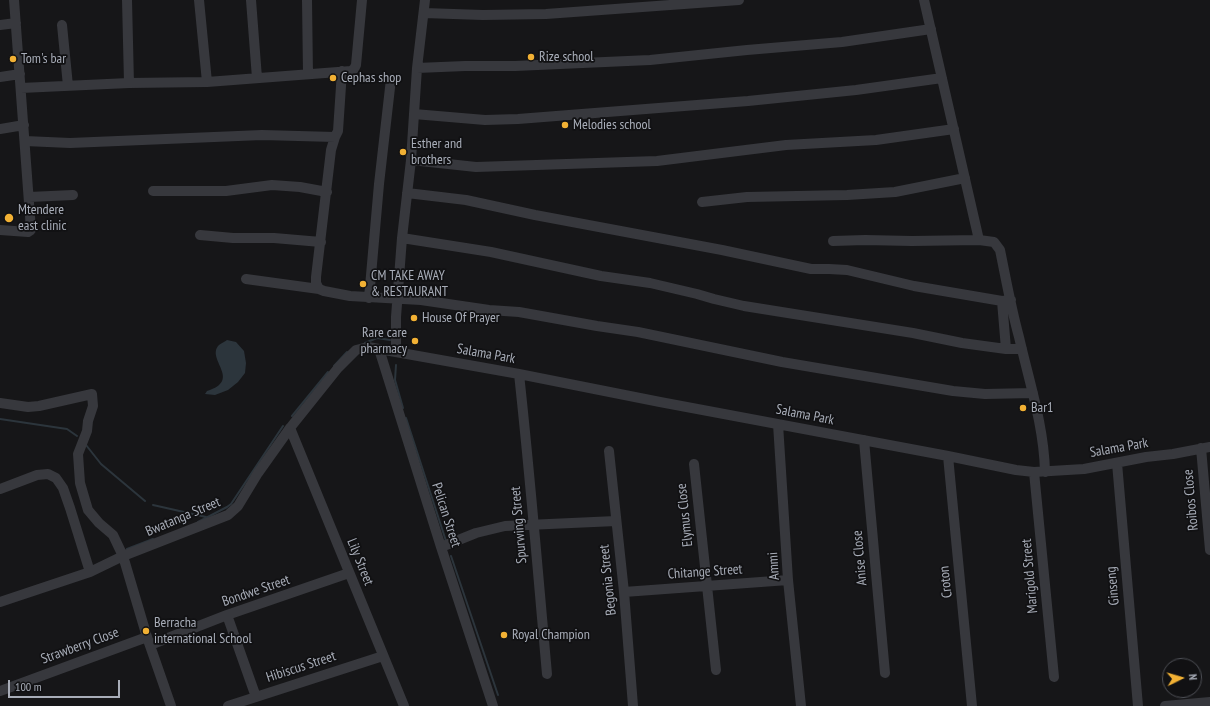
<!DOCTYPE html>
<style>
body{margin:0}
#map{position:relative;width:1210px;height:706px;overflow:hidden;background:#161618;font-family:"PT Sans Narrow",sans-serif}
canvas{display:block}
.north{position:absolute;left:1162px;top:658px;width:40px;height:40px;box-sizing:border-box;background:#111113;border:1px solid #4d4f55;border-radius:50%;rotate:85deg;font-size:11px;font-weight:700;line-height:16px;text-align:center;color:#a8adb8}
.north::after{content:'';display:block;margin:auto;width:14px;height:18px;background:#f2b134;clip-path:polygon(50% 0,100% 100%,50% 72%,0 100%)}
.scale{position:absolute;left:8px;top:680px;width:112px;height:18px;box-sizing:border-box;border:2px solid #a8adb8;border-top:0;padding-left:5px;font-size:12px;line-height:14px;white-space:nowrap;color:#a8adb8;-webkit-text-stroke:3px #111113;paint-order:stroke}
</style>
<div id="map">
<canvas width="1210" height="706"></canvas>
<div class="north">N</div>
<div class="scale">100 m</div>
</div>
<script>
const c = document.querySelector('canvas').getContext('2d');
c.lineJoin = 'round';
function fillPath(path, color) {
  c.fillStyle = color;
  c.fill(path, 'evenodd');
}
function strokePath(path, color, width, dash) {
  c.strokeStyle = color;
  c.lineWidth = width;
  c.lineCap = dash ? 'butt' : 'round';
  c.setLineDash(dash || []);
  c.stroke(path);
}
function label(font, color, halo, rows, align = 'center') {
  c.font = font + ' "PT Sans Narrow",sans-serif';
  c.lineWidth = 3.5;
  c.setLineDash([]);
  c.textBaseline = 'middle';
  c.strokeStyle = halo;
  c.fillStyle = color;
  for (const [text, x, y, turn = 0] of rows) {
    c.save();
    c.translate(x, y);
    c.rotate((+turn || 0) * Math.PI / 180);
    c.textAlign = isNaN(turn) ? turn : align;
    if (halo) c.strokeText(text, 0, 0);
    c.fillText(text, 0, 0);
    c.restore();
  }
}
fillPath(new Path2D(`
 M 227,340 L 236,342 L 244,351 L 246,363 L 245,373 L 238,382 L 228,390 L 215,395 L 205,394 L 207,391 C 243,380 205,359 219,345 C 221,343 225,342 227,340 Z`), '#2c353c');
strokePath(new Path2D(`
 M 365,343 L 377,338 L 390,340
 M 396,365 L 395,380 L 403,408
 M 334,366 L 347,352
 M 292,416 L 328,372
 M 406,418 L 446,541
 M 0,419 L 67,429 L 77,436
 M 86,445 L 101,464 L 145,501
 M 153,505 L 206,517
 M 198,522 L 227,507 L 231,504 L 283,426
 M 127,549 L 153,539
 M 451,556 L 498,695`), '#2c353c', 2);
strokePath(new Path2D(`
 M 127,0 L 129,83
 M 199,0 L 207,82
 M 251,0 L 257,78
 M 307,0 L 308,74
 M 924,0 L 979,240
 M 424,13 L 483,15 L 546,14 L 739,0
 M 0,25 L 16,23
 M 62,25 L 68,86
 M 417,68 L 465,66 L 515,66 L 650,60 L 747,50 L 842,42 L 931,29
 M 342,71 L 338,131 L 335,137 L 331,150 L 316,277 L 316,283 L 319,289 L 324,291 L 350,296 L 421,300 L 489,310 L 519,312 L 597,326 L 638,332 L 782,362 L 953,391 L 985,394 L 1033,393
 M 0,77 L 20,74
 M 21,88 L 129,83 L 207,82 L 351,71 L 354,69 L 356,65 L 362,0
 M 414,114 L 485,120 L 518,119 L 748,101 L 856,90 L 942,78
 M 0,129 L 24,125
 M 25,141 L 70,143 L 262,135 L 335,137
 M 411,160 L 476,167 L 657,161 L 786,145 L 876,140 L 954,129
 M 153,191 L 226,191 L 272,185 L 300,187 L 327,192
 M 407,193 L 466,200 L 535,215 L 722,250 L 811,269 L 829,269 L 847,270 L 914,286 L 1002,301 L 1011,300
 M 29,197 L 73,195
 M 702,202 L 747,197 L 847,195 L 895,192 L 965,178
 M 0,230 L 28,232 L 31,230 L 14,0
 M 200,235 L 233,238 L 274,238 L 321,242
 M 402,238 L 491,252 L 601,276 L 650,283 L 697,294 L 714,299 L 744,306 L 913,333 L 962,343 L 1006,349 L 1022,349
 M 833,241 L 865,240 L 912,241 L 979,240 L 994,242 L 1000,250 C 1006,279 1011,308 1019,337 C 1029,381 1044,426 1045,472
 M 246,279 L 319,289
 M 369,298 L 379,184 L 391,79
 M 1002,301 L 1006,349
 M 396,352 L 396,317 L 402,238 L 411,160 L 417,68 L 425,0
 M 519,374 C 530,474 538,574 547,674
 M 0,403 L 28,407 L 39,406 L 92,394 L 93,406 L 88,421 L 87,431 L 78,454 L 80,483 L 88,510 L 99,523 L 113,535 L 123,556 L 147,637 L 171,706
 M 778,424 L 788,580 L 801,706
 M 290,428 L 404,706
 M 864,440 L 885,673
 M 1201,448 L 1210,550
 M 609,451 L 624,592 L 633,706
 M 948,456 L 972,706
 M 1117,463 L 1138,706
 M 694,464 L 716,670
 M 1034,472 L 1054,677
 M 0,489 L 37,475 L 48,474 L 56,478 L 63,488 L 70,508 L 90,572
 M 441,547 L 476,533 L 505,526 L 616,521
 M 624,592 L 788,580
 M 0,602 L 90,572 L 123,556 L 228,515 L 238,506 L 258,473 L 290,428 L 338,368 L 356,350 L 368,347 L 379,349
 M 227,615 L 256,697
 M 150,645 L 227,615 L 349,573
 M 0,691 L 147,637
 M 228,706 L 383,656
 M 493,706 L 441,547 L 379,349 L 519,374 L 660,402 L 948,456 L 1016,470 L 1034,472 L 1084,469 L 1146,457 L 1173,454 L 1210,447
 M 1165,706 L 1210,702`), '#37383d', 10);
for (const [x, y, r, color] of [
 [531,57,4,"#f2b134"],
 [13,59,4,"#f2b134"],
 [333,78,4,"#f2b134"],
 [565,125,4,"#f2b134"],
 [403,152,4,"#f2b134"],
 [9,218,5,"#f2b134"],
 [363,284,4,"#f2b134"],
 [414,318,4,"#f2b134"],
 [415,341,4,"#f2b134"],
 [1023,408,4,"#f2b134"],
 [146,631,4,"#f2b134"],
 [504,635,4,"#f2b134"]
]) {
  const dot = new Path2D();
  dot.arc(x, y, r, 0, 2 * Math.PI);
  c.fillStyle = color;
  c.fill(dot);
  strokePath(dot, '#111113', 1.5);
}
label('14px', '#a8adb8', '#111113', [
 ["Rize school",539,57],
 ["Tom's bar",21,59],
 ["Cephas shop",341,78],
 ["Melodies school",573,125],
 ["Esther and",411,144],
 ["brothers",411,160],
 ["Mtendere",18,210],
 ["east clinic",18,226],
 ["CM TAKE AWAY",371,276],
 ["& RESTAURANT",371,292],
 ["House Of Prayer",422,318],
 ["Rare care",407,333,"right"],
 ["pharmacy",407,349,"right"],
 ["Bar1",1031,408],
 ["Berracha",154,623],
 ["international School",154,639],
 ["Royal Champion",512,635]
], 'left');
label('14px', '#a8adb8', '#111113', [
 ["Salama Park",486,354,10],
 ["Salama Park",805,415,11],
 ["Salama Park",1119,448,-10],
 ["Roibos Close",1191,500,-95],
 ["Pelican Street",446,515,72],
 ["Elymus Close",685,515,-96],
 ["Bwatanga Street",183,517,-23],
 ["Spurwing Street",519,525,-95],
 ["Anise Close",860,558,-95],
 ["Lily Street",360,562,68],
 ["Ammi",774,566,-94],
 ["Chitange Street",705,572,-4],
 ["Marigold Street",1030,576,-95],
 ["Begonia Street",608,580,-96],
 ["Croton",946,582,-96],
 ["Ginseng",1113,586,-95],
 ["Bondwe Street",256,591,-19],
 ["Strawberry Close",80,646,-20],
 ["Hibiscus Street",301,667,-18]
]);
</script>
